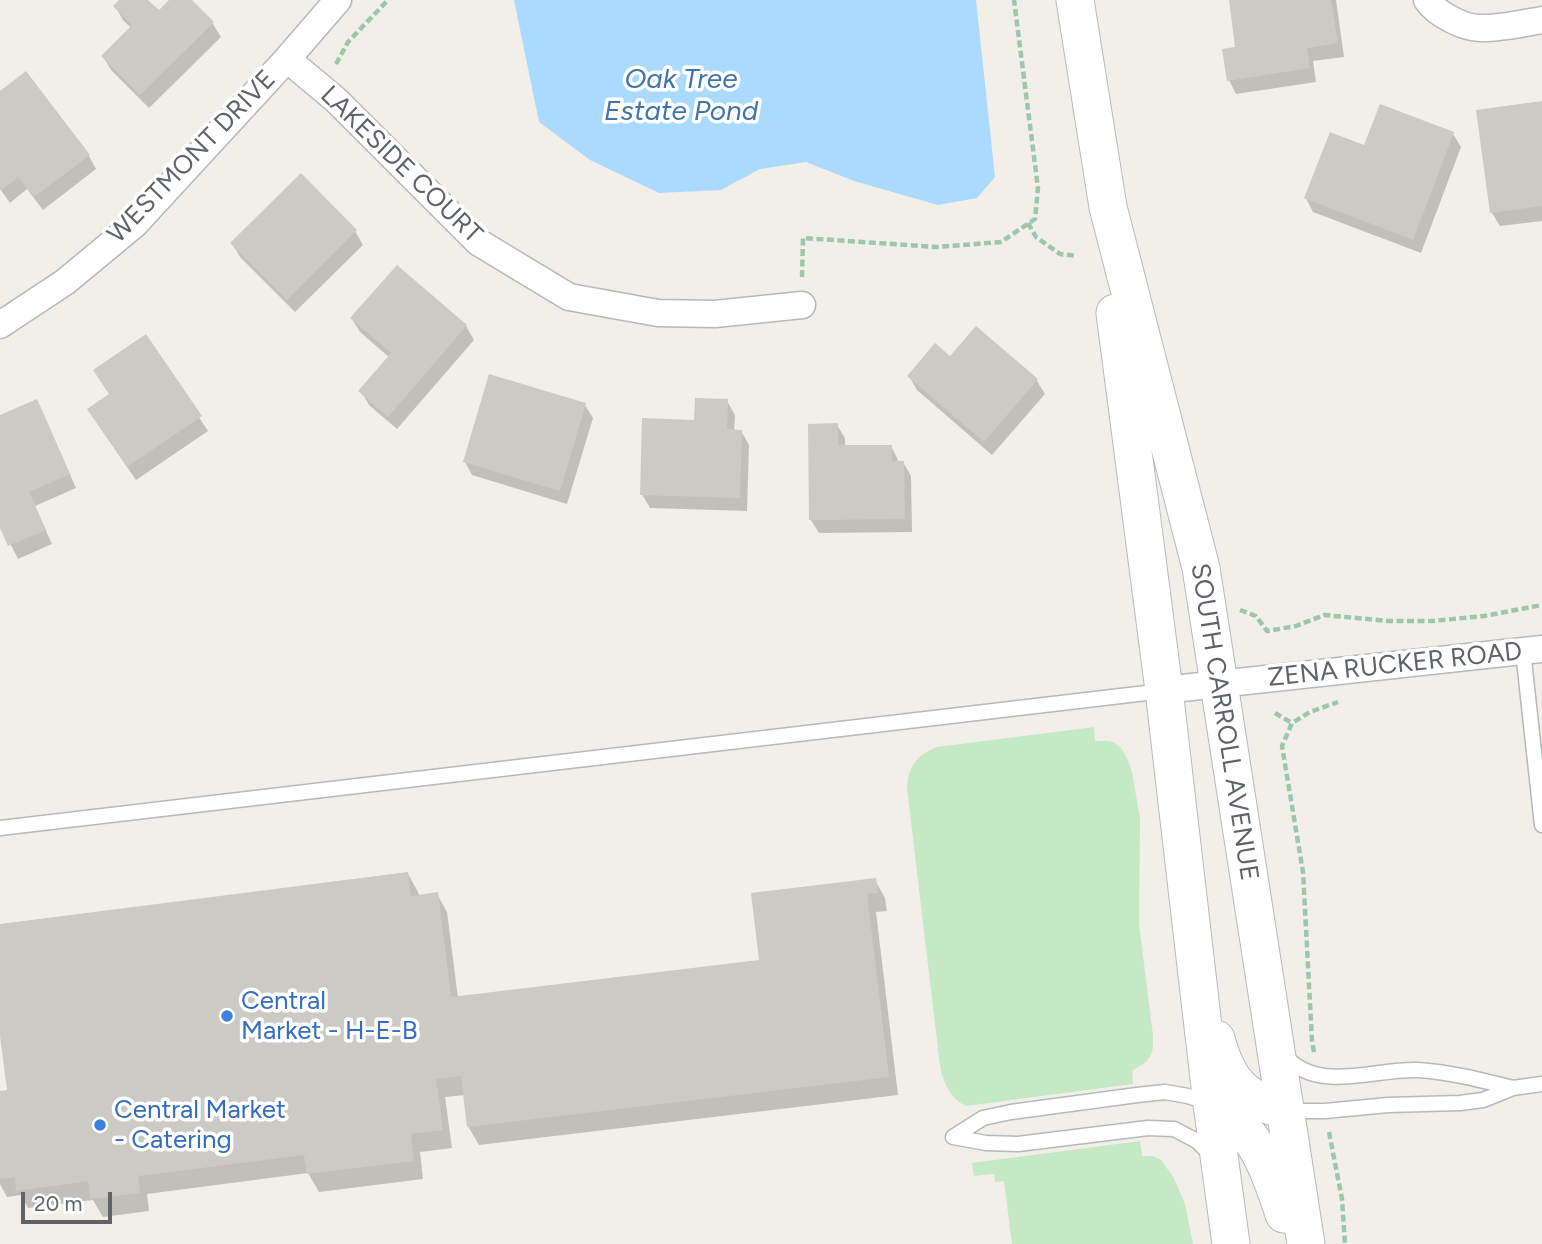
<!DOCTYPE html>
<style>
body{margin:0}
#map{position:relative;width:1542px;height:1244px;overflow:hidden;background:#f1efe8;font-family:Figtree,sans-serif}
canvas{display:block}
.scale{position:absolute;left:21px;top:1192px;width:91px;height:32px;box-sizing:border-box;border:4px solid #5f6368;border-top:0;padding-left:9px;font-size:21px;line-height:24px;white-space:nowrap;color:#5f6368;-webkit-text-stroke:5px #fff;paint-order:stroke}
</style>
<div id="map">
<canvas width="1542" height="1244"></canvas>
<div class="scale">20 m</div>
</div>
<script>
const c = document.querySelector('canvas').getContext('2d');
c.lineJoin = 'round';
function fillPath(path, color) {
  c.fillStyle = color;
  c.fill(path, 'evenodd');
}
function strokePath(path, color, width, dash) {
  c.strokeStyle = color;
  c.lineWidth = width;
  c.lineCap = dash ? 'butt' : 'round';
  c.setLineDash(dash || []);
  c.stroke(path);
}
function label(font, color, halo, rows, align = 'center') {
  c.font = font + ' Figtree,sans-serif';
  c.lineWidth = 7;
  c.setLineDash([]);
  c.textBaseline = 'middle';
  c.strokeStyle = halo;
  c.fillStyle = color;
  for (const [text, x, y, turn = 0] of rows) {
    c.save();
    c.translate(x, y);
    c.rotate((+turn || 0) * Math.PI / 180);
    c.textAlign = isNaN(turn) ? turn : align;
    if (halo) c.strokeText(text, 0, 0);
    c.fillText(text, 0, 0);
    c.restore();
  }
}
fillPath(new Path2D(`
 M 1094,727 L 1095,741 L 1109,741 L 1115,743 L 1121,748 L 1127,758 L 1132,772 L 1140,819 L 1139,924 L 1153,1036 L 1153,1047 L 1151,1055 L 1146,1062 L 1132,1071 L 1133,1084 L 966,1106 C 950,1098 943,1082 940,1066 L 907,788 C 908,766 917,755 937,747 Z
 M 1140,1141 L 1142,1156 L 1153,1156 L 1161,1160 L 1174,1178 L 1185,1204 L 1193,1244 L 1012,1244 L 1004,1181 L 995,1182 L 994,1174 L 974,1176 L 972,1163 Z`), '#c5e8c5');
fillPath(new Path2D(`
 M 514,0 L 976,0 L 995,177 L 977,198 L 938,205 L 854,181 L 806,162 L 760,169 L 721,190 L 659,193 L 590,160 L 539,122 Z`), '#aadaff');
fillPath(new Path2D(`
 M 121,0 L 146,0 L 159,13 L 172,0 L 190,0 L 213,24 L 221,37 L 149,108 L 111,70 L 103,56 L 131,28 L 123,20 L 115,6 Z
 M 1230,0 L 1336,0 L 1344,57 L 1313,61 L 1316,82 L 1236,94 L 1229,80 L 1237,48 Z
 M 0,93 L 89,156 L 96,169 L 43,210 L 27,189 L 10,203 L 0,189 Z
 M 1542,103 L 1542,221 L 1500,226 L 1492,213 Z
 M 1453,134 L 1461,147 L 1421,253 L 1313,212 L 1306,198 L 1365,147 Z
 M 355,231 L 363,245 L 295,312 L 240,257 L 232,243 Z
 M 352,319 L 466,326 L 474,340 L 397,429 L 369,405 L 361,391 L 390,358 L 360,332 Z
 M 976,329 L 1037,381 L 1045,394 L 992,455 L 917,390 L 909,376 L 950,359 Z
 M 145,337 L 208,431 L 136,480 L 97,423 L 110,395 Z
 M 727,401 L 735,415 L 734,431 L 741,431 L 749,445 L 747,511 L 650,508 L 642,494 L 696,421 Z
 M 585,405 L 593,418 L 567,504 L 472,475 L 465,462 Z
 M 44,415 L 76,488 L 35,506 L 52,544 L 18,559 L 0,523 L 0,417 Z
 M 837,425 L 845,438 L 845,447 L 891,446 L 899,462 L 903,462 L 911,476 L 912,532 L 819,533 L 811,520 Z
 M 408,874 L 418,892 L 419,896 L 437,894 L 447,912 L 458,998 L 761,962 L 875,880 L 885,898 L 887,911 L 876,912 L 898,1095 L 479,1145 L 468,1126 L 465,1095 L 445,1097 L 452,1148 L 420,1152 L 423,1179 L 319,1192 L 308,1173 L 147,1194 L 149,1211 L 103,1217 L 93,1200 L 28,1208 L 21,1195 L 7,1197 L 0,1184 L 0,1093 L 9,1092 L 0,1022 L 0,926 Z`), '#0003');
fillPath(new Path2D(`
 M 119,0 L 148,0 L 159,10 L 169,0 L 192,0 L 214,22 L 140,95 L 101,56 L 132,25 L 113,6 Z
 M 1229,0 L 1331,0 L 1338,43 L 1307,48 L 1310,68 L 1227,81 L 1222,49 L 1235,47 Z
 M 26,71 L 90,155 L 34,197 L 18,177 L 2,190 L 0,188 L 0,91 Z
 M 1542,101 L 1542,206 L 1490,213 L 1476,110 Z
 M 1380,104 L 1454,132 L 1413,240 L 1304,198 L 1330,132 L 1364,145 Z
 M 301,173 L 357,230 L 287,300 L 230,243 Z
 M 397,265 L 467,325 L 388,417 L 358,391 L 391,353 L 350,318 Z
 M 976,326 L 1038,379 L 984,442 L 907,376 L 935,343 L 950,356 Z
 M 146,334 L 202,416 L 127,467 L 87,409 L 109,394 L 93,370 Z
 M 489,374 L 586,403 L 560,491 L 463,462 Z
 M 695,398 L 728,399 L 727,429 L 742,430 L 740,498 L 640,495 L 642,418 L 694,420 Z
 M 37,399 L 70,474 L 29,492 L 46,530 L 8,546 L 0,528 L 0,415 Z
 M 838,423 L 838,445 L 892,445 L 892,461 L 904,461 L 905,519 L 809,520 L 808,424 Z
 M 408,872 L 411,896 L 438,892 L 451,997 L 759,960 L 751,893 L 876,878 L 878,893 L 867,894 L 889,1077 L 467,1127 L 461,1076 L 436,1079 L 443,1130 L 411,1134 L 414,1161 L 307,1174 L 304,1155 L 138,1176 L 140,1193 L 90,1199 L 88,1181 L 16,1191 L 15,1177 L 0,1179 L 0,1091 L 7,1090 L 0,1036 L 0,924 Z`), '#cccac5');
const service = new Path2D(`
 M 1523,651 L 1542,825
 M 0,828 L 1163,691
 M 1285,1056 C 1319,1094 1374,1068 1418,1070 C 1450,1072 1481,1080 1513,1088
 M 1287,1111 L 1325,1111 L 1388,1105 L 1460,1103 L 1483,1100 L 1513,1088 L 1542,1084
 M 953,1137 L 986,1143 L 1018,1144 L 1148,1128 L 1174,1129 L 1197,1141 L 1210,1154
 M 953,1137 L 983,1118 L 1011,1112 L 1137,1095 L 1165,1092 L 1188,1096 L 1209,1103`);
const minor = new Path2D(`
 M 1427,0 C 1436,14 1464,28 1480,28 C 1498,29 1524,23 1542,20
 M 287,59 L 336,100 L 478,242 L 569,297 L 658,313 L 715,314 L 802,305
 M 0,325 L 65,282 L 135,224 L 287,59 L 338,0
 M 1164,690 L 1542,649`);
const secondary = new Path2D(`
 M 1075,0 L 1108,207 L 1201,568 L 1306,1244
 M 1115,313 L 1164,690 L 1212,1104 L 1231,1244
 M 1216,1039 C 1227,1081 1243,1099 1286,1111
 M 1212,1104 C 1256,1129 1269,1168 1284,1214`);
strokePath(service, '#b5b8bc', 17);
strokePath(minor, '#b5b8bc', 29);
strokePath(secondary, '#b6babf', 39);
strokePath(new Path2D(`
 M 336,64 L 348,42 L 388,0
 M 1028,223 L 1036,237 L 1060,254 L 1077,256
 M 802,277 L 803,238 L 937,247 L 1001,242 L 1035,219 L 1038,188 L 1014,0
 M 1240,610 L 1256,616 L 1267,631 L 1296,626 L 1324,615 L 1389,621 L 1432,621 L 1484,616 L 1542,605
 M 1275,713 L 1292,723
 M 1314,1052 L 1312,1041 L 1303,872 L 1282,746 L 1292,723 L 1310,712 L 1338,702
 M 1329,1132 L 1342,1199 L 1345,1244`), '#9cc7a9', 4.5, [7, 3.5]);
strokePath(service, '#fff', 14);
strokePath(minor, '#fff', 26);
strokePath(secondary, '#fff', 37);
for (const [x, y, r, color] of [
 [227,1016,7,"#3f7fe0"],
 [100,1125,7,"#3f7fe0"]
]) {
  const dot = new Path2D();
  dot.arc(x, y, r, 0, 2 * Math.PI);
  c.fillStyle = color;
  c.fill(dot);
  strokePath(dot, '#fff', 2.5);
}
label('26px', '#5f6368', '#fff', [
 ["WESTMONT DRIVE",192,157,-46],
 ["LAKESIDE COURT",401,165,44],
 ["ZENA RUCKER ROAD",1395,665,-6],
 ["SOUTH CARROLL AVENUE",1224,722,81]
]);
label('26px', '#366cbe', '#fff', [
 ["Central",241,1001],
 ["Market - H-E-B",241,1031],
 ["Central Market",114,1110],
 ["- Catering",114,1140]
], 'left');
label('italic 28px', '#4174aa', '#fff', [
 ["Oak Tree",681,80],
 ["Estate Pond",681,112]
]);
</script>
